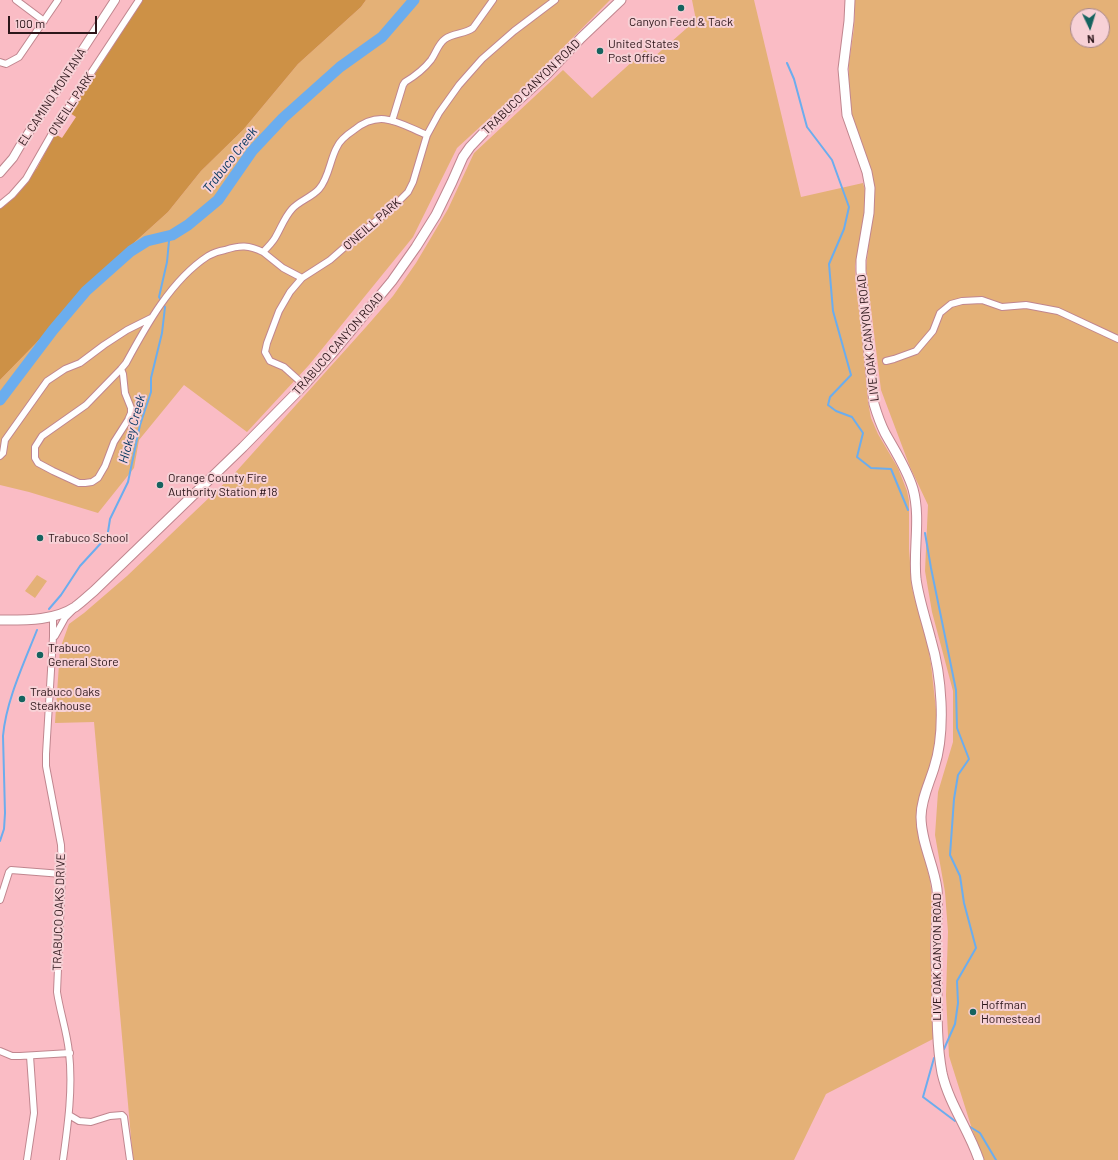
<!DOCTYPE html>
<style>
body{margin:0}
#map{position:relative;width:1118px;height:1160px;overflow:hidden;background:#fabcc5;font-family:Barlow,sans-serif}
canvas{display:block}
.north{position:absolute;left:1070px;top:8px;width:40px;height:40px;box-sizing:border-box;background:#f7d1d6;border:1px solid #a6868b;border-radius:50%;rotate:176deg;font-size:11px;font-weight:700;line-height:16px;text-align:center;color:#2c161a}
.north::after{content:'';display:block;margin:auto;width:14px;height:18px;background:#15635f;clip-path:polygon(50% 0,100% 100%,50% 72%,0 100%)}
.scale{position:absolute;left:8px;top:16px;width:89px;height:18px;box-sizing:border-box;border:2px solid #2c161a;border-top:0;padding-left:5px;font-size:12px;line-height:14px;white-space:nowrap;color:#2c161a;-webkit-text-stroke:3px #f7d1d6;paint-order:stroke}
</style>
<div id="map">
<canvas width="1118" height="1160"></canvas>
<div class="north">N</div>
<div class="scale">100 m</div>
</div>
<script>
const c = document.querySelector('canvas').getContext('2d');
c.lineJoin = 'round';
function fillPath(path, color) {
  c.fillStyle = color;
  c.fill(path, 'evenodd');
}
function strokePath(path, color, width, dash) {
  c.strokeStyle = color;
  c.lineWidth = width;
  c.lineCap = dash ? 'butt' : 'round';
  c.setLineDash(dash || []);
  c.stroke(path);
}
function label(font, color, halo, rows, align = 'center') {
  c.font = font + ' Barlow,sans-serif';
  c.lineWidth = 4;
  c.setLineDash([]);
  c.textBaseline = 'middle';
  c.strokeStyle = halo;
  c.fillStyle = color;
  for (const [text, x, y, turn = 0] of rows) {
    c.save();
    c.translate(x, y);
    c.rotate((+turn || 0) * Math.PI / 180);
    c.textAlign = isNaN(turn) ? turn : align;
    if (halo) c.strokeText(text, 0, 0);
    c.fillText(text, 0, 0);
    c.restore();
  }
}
fillPath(new Path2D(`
 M 366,0 L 610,0 L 529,82 L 457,148 L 413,237 L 309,365 L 247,432 L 184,385 L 139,440 L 134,468 L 98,513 L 29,492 L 0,485 L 0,380 L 42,337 L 95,278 L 168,212 L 201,171 L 243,130 L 298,64 L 361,7 Z
 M 692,0 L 754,0 L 801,197 L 863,183 L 865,190 L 865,206 L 863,224 L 855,266 L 856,288 L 861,324 L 868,402 L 871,418 L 878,434 L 898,468 L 907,491 L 909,501 L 909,549 L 912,588 L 928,647 L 931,664 L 937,719 L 936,737 L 933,754 L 929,772 L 921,797 L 923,852 L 930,880 L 932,897 L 930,949 L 935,1038 L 826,1094 L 794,1160 L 133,1160 L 94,722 L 55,723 L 60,649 L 69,624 L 84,613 L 127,576 L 234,474 L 366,327 L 393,296 L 416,263 L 448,209 L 474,153 L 563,70 L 592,98 L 645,50 L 654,57 L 696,20 Z
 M 854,0 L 1118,0 L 1118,1160 L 984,1160 L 972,1129 L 949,1056 L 946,995 L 948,932 L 945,892 L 935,835 L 938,792 L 953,742 L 953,691 L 932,612 L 925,571 L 928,505 L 910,467 L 881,390 L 866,268 L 873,204 L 851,118 L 849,85 L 849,63 L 854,28 L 855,11 ZM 1078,16 L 1102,16 L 1102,40 L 1078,40 Z
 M 37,575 L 47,581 L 35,598 L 25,591 Z`), '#e4b177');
fillPath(new Path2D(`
 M 142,0 L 366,0 L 361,7 L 298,64 L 243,130 L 201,171 L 168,212 L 95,278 L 42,337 L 0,380 L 0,207 L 18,193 L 37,168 L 55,134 L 62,138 L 76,117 L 70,113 Z`), '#cd9146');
strokePath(new Path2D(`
 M 787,63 L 794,79 L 807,127 L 832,160 L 849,207 L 844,229 L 829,264 L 833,311 L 851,375 L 830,397 L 828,405 L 836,411 L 852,417 L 863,433 L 857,457 L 871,468 L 891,469 L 908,510
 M 925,533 L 931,568 L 956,690 L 957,728 L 969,759 L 958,775 L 954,799 L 950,855 L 960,876 L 964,903 L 976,948 L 957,981 L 958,1003 L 955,1024 L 944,1049
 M 49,609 L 61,595 L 80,566 L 102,542 L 108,532 L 110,519 L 128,482 L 140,425 L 151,392 L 151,378 L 162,333 L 165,307 L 159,297 L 167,262 L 169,241 L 172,235
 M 0,841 L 4,829 L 5,813 L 3,736 C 6,701 24,663 37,630
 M 934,1058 L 923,1097 L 955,1121
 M 967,1125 L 980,1133 L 996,1160`), '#6badee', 2);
strokePath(new Path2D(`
 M 0,400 L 53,330 L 86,291 L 131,251 L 147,241 L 172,235 L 188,225 L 218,200 L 252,151 L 283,118 L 340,67 L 382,37 L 414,0`), '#6badee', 11);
const minor = new Path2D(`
 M 16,0 L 44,21
 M 0,62 L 6,64 L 19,57 L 58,0
 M 392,121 L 403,85 L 405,82 C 415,76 424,69 431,60 C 436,53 438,44 445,39 C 453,33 465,34 473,28 L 493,0
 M 0,205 L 12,195 L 26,179 L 58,123 L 139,0
 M 263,252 L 283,268 L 302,278
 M 886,361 L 894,359 L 916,351 L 933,331 L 940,313 L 951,304 L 962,301 L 982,300 L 1002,307 L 1026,305 L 1058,311 L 1118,339
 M 121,369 L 123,374 L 125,393 L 131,408 L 131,413 L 128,420 L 114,442 L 105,466 L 98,478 L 92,482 L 85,483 L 79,483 L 53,471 L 38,463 L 35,458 L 35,447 L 42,436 L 86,405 L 121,369 L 126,363 C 146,326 171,280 208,256 C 213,253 219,251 225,250 C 240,245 249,245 263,252 C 267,248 272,243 275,238 C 281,228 284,218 292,209 C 299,201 312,197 319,189 C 329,178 330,159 337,147 C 340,140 348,134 354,130 C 381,108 400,124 427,135
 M 304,385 L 284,367 L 270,361 L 265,352 L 267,343 L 279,311 L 290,292 L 302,278 L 330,260 L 354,239 L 393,207 L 408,192 L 413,182 L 427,135 L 439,113 L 459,85 L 482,59 L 514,31 L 555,0
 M 0,456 L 3,453 L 5,440 L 47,381 L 65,369 L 80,363 L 104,345 L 127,330 L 151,318
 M 53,616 L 53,637 L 46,754 L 46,766 L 61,845 L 62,874 L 57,992 C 60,1012 67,1032 69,1052 C 73,1088 68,1124 63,1160
 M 55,636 L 65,618 L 72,611
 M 0,900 L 9,872 L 11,870 L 62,874
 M 0,1051 L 12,1056 L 20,1056 L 70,1053
 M 69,1115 L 79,1121 L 91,1122 L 110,1116 L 122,1115 L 124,1117 L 130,1160
 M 27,1160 L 34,1113 L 30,1056`);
const tertiary = new Path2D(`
 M 0,173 L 13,158 L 20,146 L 115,0`);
const secondary = new Path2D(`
 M 850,0 L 849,21 L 843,69 L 847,115 L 867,172 L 870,188 L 869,213 L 861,260 L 861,271 L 874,404 C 877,414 880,423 885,433 C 895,451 907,469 913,489 C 921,518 913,550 916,579 C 919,600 926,620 931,640 C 937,660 940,681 941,702 C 942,724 941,747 934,768 C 929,784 921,800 921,817 C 921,842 934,865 937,889 C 939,906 936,924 936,940 C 935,957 937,974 937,991 C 937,1019 937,1046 942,1073 C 949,1104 969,1130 979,1160
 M 0,620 C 25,620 54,621 75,607 C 82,602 88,596 94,591 L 243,447 L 304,385 L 335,350 L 392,281 L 416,247 L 436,215 L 452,182 L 463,157 L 470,147 L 488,128 L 547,74 L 581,38 L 621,0`);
strokePath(minor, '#c0868f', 8);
strokePath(tertiary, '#c0868f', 10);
strokePath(secondary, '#c0868f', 11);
strokePath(minor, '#fff', 6);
strokePath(tertiary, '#fff', 8);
strokePath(secondary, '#fff', 9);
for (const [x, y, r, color] of [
 [681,8,4,"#15635f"],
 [600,51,4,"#15635f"],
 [160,485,4,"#15635f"],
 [40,538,4,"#15635f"],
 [40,655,4,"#15635f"],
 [22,699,4,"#15635f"],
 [973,1012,4,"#15635f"]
]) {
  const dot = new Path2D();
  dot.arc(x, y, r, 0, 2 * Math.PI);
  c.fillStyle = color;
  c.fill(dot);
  strokePath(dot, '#f7d1d6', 1.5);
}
label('12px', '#2c161a', '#f7d1d6', [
 ["Canyon Feed & Tack",681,22,"center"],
 ["United States",608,44],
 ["Post Office",608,58],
 ["Orange County Fire",168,478],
 ["Authority Station #18",168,492],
 ["Trabuco School",48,538],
 ["Trabuco",48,648],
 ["General Store",48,662],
 ["Trabuco Oaks",30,692],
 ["Steakhouse",30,706],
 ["Hoffman",981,1005],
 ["Homestead",981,1019]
], 'left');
label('12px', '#2c161a', '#f7d1d6', [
 ["TRABUCO CANYON ROAD",531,87,-44],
 ["EL CAMINO MONTANA",52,97,-57],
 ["O'NEILL PARK",71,104,-57],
 ["O'NEILL PARK",372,224,-41],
 ["LIVE OAK CANYON ROAD",868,338,-96],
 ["TRABUCO CANYON ROAD",338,344,-49],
 ["TRABUCO OAKS DRIVE",59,912,-88],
 ["LIVE OAK CANYON ROAD",937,957,-90]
]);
label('italic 13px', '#043660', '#f7d1d6', [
 ["Trabuco Creek",230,160,-52],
 ["Hickey Creek",132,429,-75]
]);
</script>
